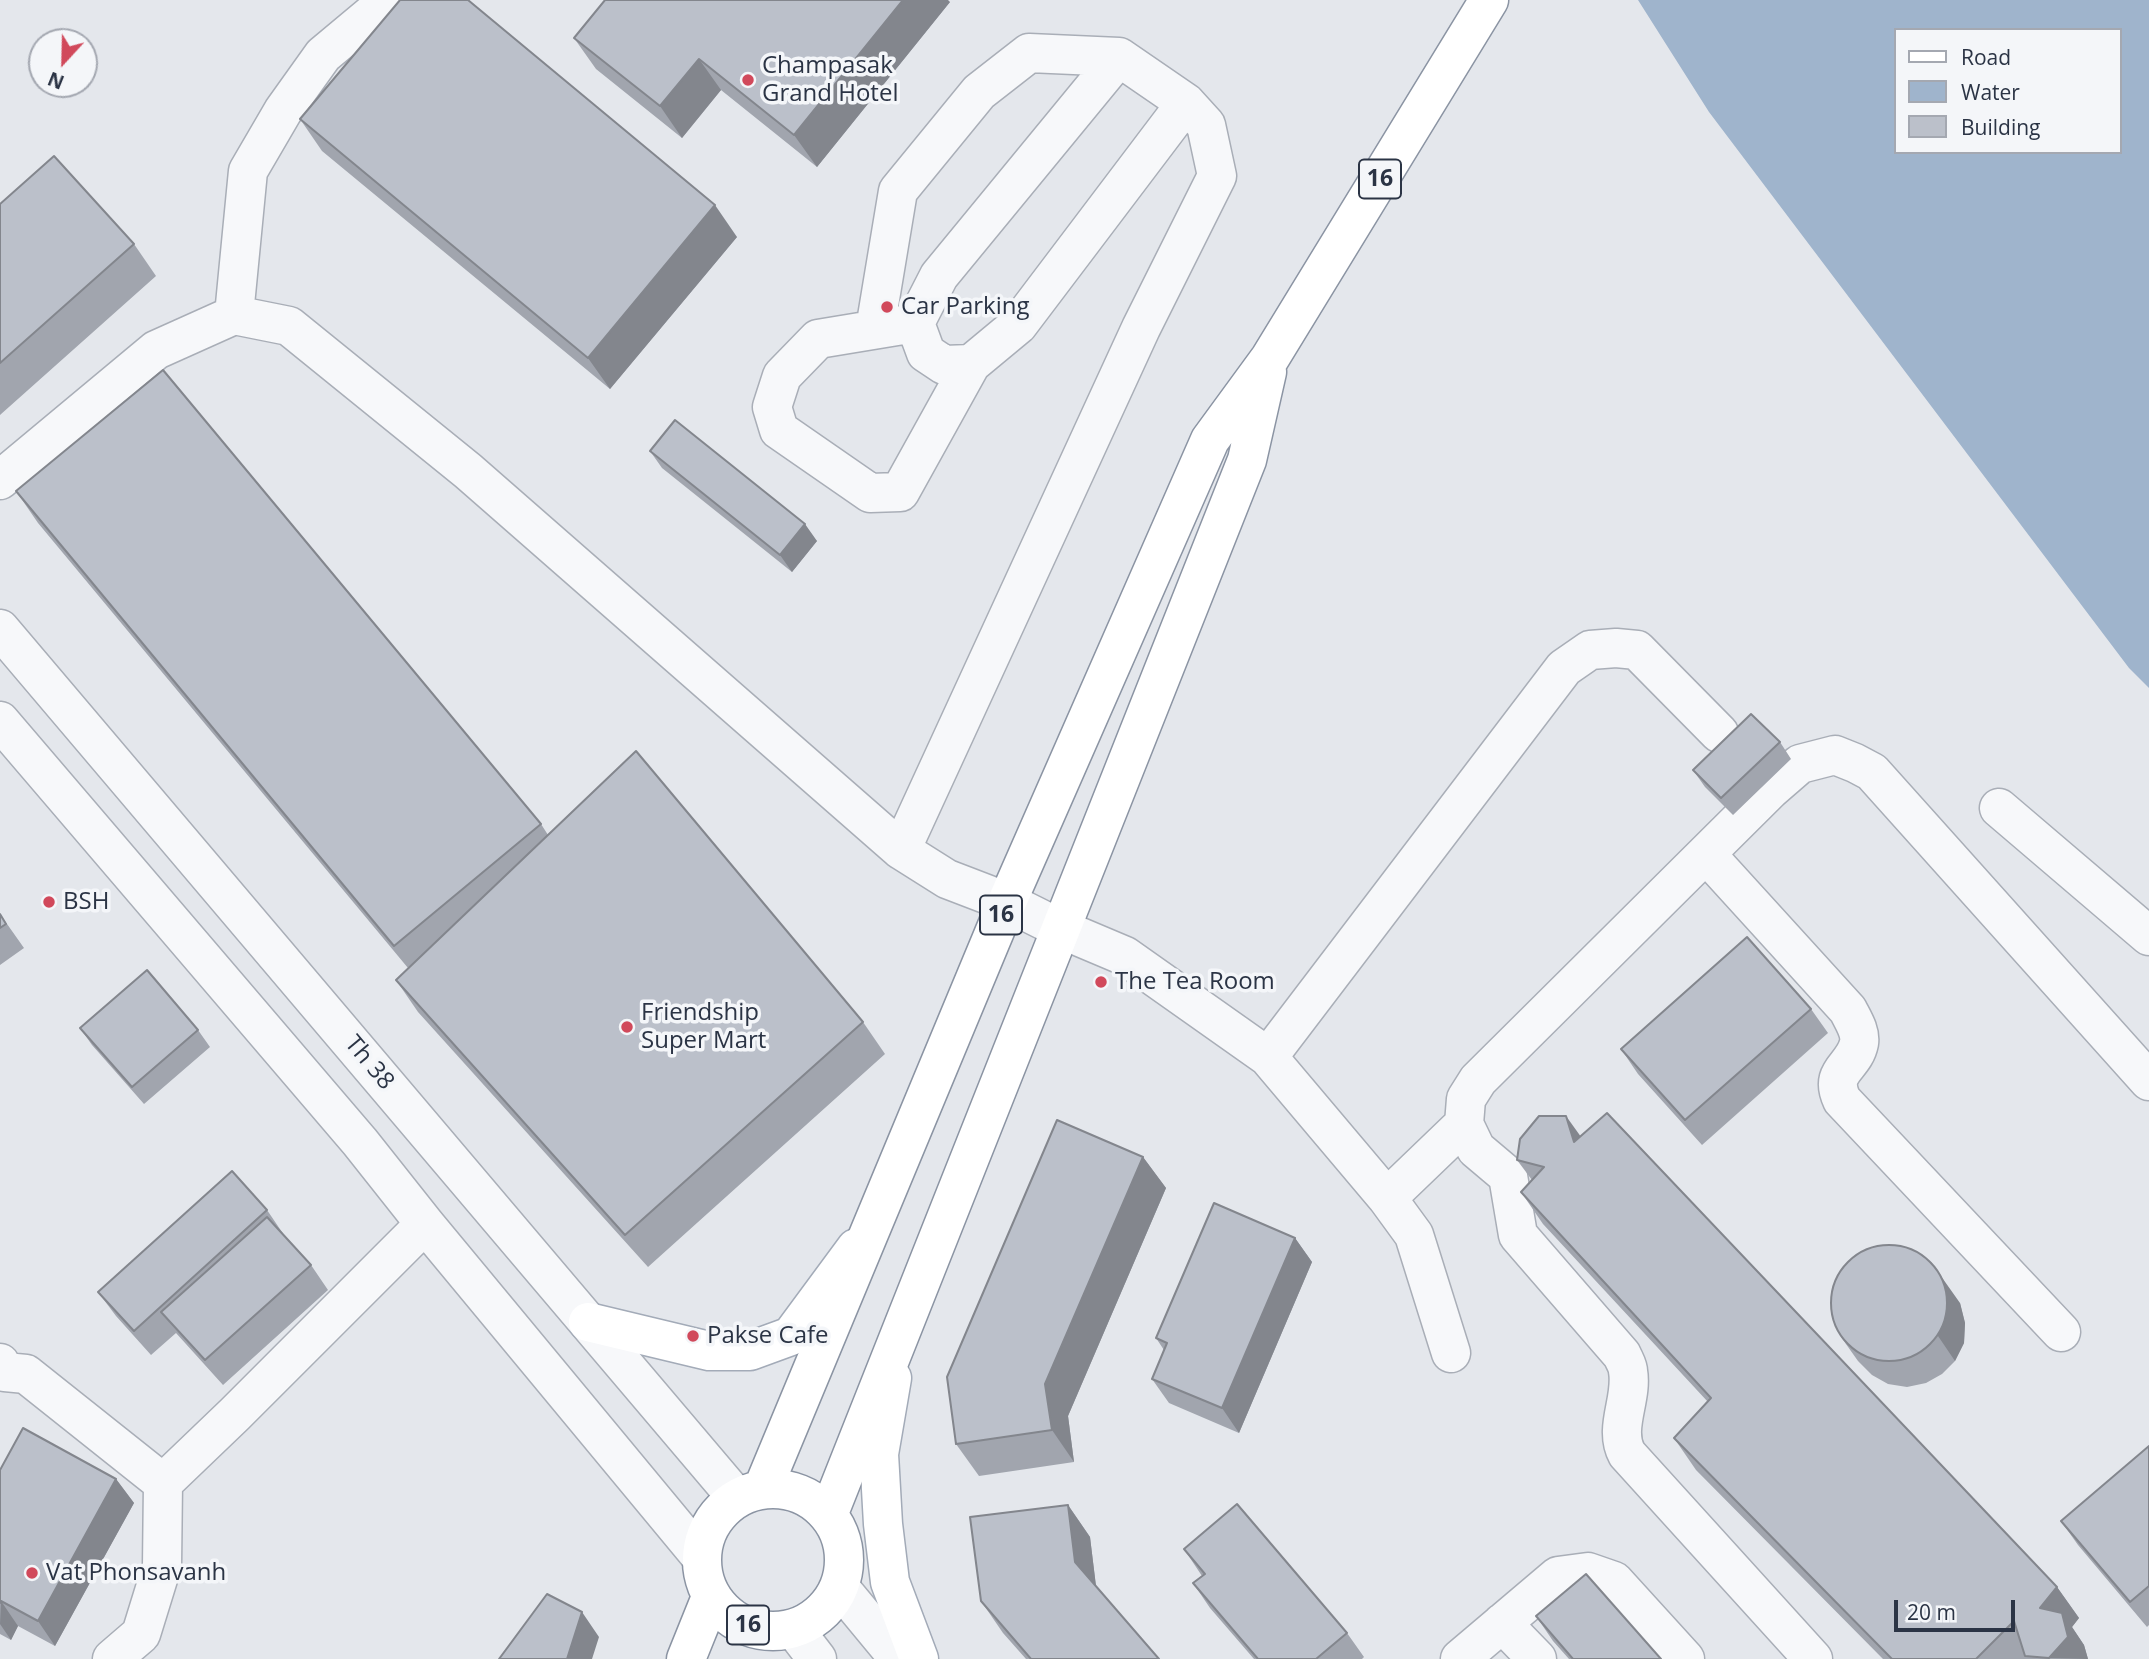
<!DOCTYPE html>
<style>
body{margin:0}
#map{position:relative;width:2149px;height:1659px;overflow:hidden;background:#e4e7ec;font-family:"Open Sans",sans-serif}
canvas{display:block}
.legend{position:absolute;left:1894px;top:28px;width:228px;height:126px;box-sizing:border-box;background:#f4f6f9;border:2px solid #a4a8b1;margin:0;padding:9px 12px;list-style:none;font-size:21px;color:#2b3445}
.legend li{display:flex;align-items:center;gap:14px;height:35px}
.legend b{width:35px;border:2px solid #a4a8b1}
.north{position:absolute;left:28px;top:28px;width:70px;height:70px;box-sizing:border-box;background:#f4f6f9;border:2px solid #a4a8b1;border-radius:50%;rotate:202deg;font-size:19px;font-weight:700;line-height:28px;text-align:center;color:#2b3445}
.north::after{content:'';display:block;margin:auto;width:24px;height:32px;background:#d1495b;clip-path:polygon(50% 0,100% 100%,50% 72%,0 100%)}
.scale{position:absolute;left:1894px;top:1600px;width:121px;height:32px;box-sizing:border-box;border:4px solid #2b3445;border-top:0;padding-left:9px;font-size:21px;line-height:24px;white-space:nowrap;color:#2b3445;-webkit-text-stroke:5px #f4f6f9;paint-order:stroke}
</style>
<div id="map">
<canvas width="2149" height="1659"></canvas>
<ul class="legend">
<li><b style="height:9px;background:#fff"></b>Road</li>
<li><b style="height:19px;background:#9fb4cc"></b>Water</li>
<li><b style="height:19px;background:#bbc0ca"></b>Building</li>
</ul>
<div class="north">N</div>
<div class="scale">20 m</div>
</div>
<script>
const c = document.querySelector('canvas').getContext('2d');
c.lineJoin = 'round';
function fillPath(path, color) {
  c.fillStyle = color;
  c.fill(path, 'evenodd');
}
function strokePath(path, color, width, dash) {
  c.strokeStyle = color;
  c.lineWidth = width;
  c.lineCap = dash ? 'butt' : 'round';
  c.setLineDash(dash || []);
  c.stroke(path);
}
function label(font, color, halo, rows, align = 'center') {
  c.font = font + ' "Open Sans",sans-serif';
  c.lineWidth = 7;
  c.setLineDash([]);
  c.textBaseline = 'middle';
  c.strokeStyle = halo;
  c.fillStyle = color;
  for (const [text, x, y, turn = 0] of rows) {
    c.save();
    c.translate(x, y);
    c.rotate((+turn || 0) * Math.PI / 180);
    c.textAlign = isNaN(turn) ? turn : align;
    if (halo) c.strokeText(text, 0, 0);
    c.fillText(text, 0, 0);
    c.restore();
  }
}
fillPath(new Path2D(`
 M 1638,0 L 2149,0 L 2149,688 L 2129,668 L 1709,112 ZM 1895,30 L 2119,30 L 2119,152 L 1895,152 Z`), '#9fb4cc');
const minor = new Path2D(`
 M 1186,103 L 1018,325 L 971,364 L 944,365 L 926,353 L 915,323 L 939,276 L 1119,57 L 1186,103 L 1206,125 L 1217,176 L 1141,328 L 901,850 L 947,879 L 1007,902 L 1061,929 L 1125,956 L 1268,1057 L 1387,1198 L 1414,1235 L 1451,1353
 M 234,315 L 248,171 L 283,111 L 323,55 L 389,0
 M 915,323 L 818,339 L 782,376 L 772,407 L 779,430 L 870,493 L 900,492 L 971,364
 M 875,329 L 898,191 L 979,92 L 1029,53 L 1119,57
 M 0,480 L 156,350 L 234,315 L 289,326 L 468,471 L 901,850
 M 0,629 L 737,1498
 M 0,721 L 360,1142 L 425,1224 L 701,1557
 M 1999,808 L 2149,936
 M 1706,854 L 1848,1010 C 1853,1020 1861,1032 1859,1043 C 1854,1068 1828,1070 1842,1100 L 2061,1332
 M 1268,1057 L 1564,668 L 1590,650 L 1616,648 L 1637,650 L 1719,733
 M 1387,1198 L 1464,1124
 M 0,1363 L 5,1372 L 26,1374 L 163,1483
 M 841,1589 L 899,1659
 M 1502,1623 L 1537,1659
 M 794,1629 L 817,1659
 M 112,1659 L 141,1634 L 162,1566 L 163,1483 L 235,1414 L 425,1224
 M 1460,1659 L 1558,1576 L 1588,1572 L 1614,1581 L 1685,1659
 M 1813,1659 L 1627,1454 C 1613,1428 1633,1399 1628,1371 C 1628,1366 1624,1360 1622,1355 L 1518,1235 L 1508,1176 L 1476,1149 L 1464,1124 L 1466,1099 L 1478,1080 L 1770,790 L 1800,764 L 1835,755 L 1855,763 L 1872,772 L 2149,1081`);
const major = new Path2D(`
 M 588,1322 L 709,1351 L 750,1351 L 791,1336 L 856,1248
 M 892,1378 L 879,1454 L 883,1524 L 890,1582 L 919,1659`);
const highway = new Path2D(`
 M 763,1488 L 1007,902 L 1210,440 L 1270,358 L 1489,0
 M702 1560a71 71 0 1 1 142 0a71 71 0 1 1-142 0Z
 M 829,1513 L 1247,460 L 1267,372
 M 686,1659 L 711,1597`);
strokePath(minor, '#a9aeb7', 41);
strokePath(major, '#a3abb8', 41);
strokePath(highway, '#8b94a3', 41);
strokePath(minor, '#f7f8fa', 38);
strokePath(major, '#fff', 38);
strokePath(highway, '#fff', 38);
fillPath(new Path2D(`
 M 950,2 L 817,167 L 721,90 L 682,138 L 596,69 L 574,38 Z
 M 300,119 L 737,237 L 610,389 L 322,151 Z
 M 0,204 L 134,244 L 156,276 L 0,415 Z
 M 650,451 L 817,541 L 792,572 L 662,468 Z
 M 16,491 L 541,824 L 548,835 L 863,1022 L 885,1054 L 648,1267 L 418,1012 L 396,980 L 408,968 L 38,523 Z
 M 1780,742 L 1791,759 L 1733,815 L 1705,787 L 1693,770 Z
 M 0,914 L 24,948 L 0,965 Z
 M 1811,1009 L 1828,1033 L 1702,1145 L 1638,1074 L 1621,1049 Z
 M 80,1028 L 198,1030 L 210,1047 L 144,1104 L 92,1045 Z
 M 1580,1136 L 2057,1587 L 2079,1618 L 2072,1627 L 2084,1645 L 2088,1659 L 1883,1659 L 1696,1470 L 1674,1438 L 1708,1402 L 1543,1224 L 1521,1192 L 1532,1180 L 1517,1160 Z
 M 1143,1157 L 1166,1188 L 1068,1416 L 1074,1462 L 979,1476 L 956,1444 Z
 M 267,1210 L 284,1235 L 311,1265 L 328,1290 L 223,1385 L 176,1333 L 151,1355 L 116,1316 L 98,1292 Z
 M 1295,1238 L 1312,1262 L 1239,1433 L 1169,1403 L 1152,1379 L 1164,1350 L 1156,1338 Z
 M 1960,1303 L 1965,1323 L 1964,1343 L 1955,1361 L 1942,1374 L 1926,1383 L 1907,1387 L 1888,1384 L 1872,1375 L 1858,1361 L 1841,1337 Z
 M 2149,1446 L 2149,1625 L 2147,1627 L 2078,1545 L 2061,1521 Z
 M 0,1470 L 116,1479 L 134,1503 L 55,1646 L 18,1626 L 11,1640 L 0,1634 Z
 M 1068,1505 L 1090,1537 L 1096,1587 L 1159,1659 L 1026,1659 L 1003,1633 L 981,1601 Z
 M 1184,1549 L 1347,1633 L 1364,1657 L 1362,1659 L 1254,1659 L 1210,1608 L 1193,1583 L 1202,1576 Z
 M 1536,1616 L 1661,1659 L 1569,1659 L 1553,1641 Z`), '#a1a5ae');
fillPath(new Path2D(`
 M 903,0 L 948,0 L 950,2 L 817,167 L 794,135 Z
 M 699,59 L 721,90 L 682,138 L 660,106 Z
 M 715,205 L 737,237 L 610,389 L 588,358 Z
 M 805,524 L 817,541 L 792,572 L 780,555 Z
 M 1566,1116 L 1589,1148 L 1574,1142 Z
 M 1143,1157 L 1166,1188 L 1068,1416 L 1074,1462 L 1052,1430 L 1045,1384 Z
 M 1295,1238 L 1312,1262 L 1239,1433 L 1222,1408 Z
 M 1931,1262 L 1960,1303 L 1965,1323 L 1964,1343 L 1955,1361 L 1938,1336 Z
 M 116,1479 L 134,1503 L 55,1646 L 38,1621 Z
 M 1068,1505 L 1090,1537 L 1097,1594 L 1075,1562 Z
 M 2057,1587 L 2079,1618 L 2072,1627 L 2084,1645 L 2088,1659 L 2049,1658 L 2040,1608 Z
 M 1,1601 L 18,1626 L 11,1640 L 0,1624 Z
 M 582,1612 L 599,1637 L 592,1659 L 567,1659 Z`), '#83868d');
const building = new Path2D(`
 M 400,0 L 468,0 L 715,205 L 588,358 L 300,119 Z
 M 605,0 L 903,0 L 794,135 L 699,59 L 660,106 L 574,38 Z
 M 54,156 L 134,244 L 0,363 L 0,204 Z
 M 163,370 L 541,824 L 394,946 L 16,491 Z
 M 675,420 L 805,524 L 780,555 L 650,451 Z
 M 1751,714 L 1780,742 L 1721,798 L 1693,770 Z
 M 636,751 L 863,1022 L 625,1235 L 396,980 Z
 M 0,914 L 6,924 L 0,928 Z
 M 1747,937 L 1811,1009 L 1685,1120 L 1621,1049 Z
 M 147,970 L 198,1030 L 132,1087 L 80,1028 Z
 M 1607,1113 L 2057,1587 L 2040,1608 L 2062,1613 L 2068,1637 L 2049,1658 L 2025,1656 L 2014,1621 L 1976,1659 L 1892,1659 L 1674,1438 L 1711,1398 L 1521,1192 L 1544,1167 L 1517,1160 L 1520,1139 L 1539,1116 L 1566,1116 L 1574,1142 Z
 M 1057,1120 L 1143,1157 L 1045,1384 L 1052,1430 L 956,1444 L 947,1377 Z
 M 232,1171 L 267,1210 L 134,1331 L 98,1292 Z
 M 1214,1203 L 1295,1238 L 1222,1408 L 1152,1379 L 1167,1343 L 1156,1338 Z
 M 267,1217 L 311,1265 L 205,1360 L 161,1312 Z
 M1831 1303a58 58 0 1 1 116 0a58 58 0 1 1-116 0Z
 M 23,1428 L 116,1479 L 38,1621 L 1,1601 L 0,1603 L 0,1470 Z
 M 2149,1446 L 2149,1586 L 2130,1602 L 2061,1521 Z
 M 1237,1504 L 1347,1633 L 1316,1659 L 1258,1659 L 1193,1583 L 1205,1574 L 1184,1549 Z
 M 1068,1505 L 1075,1562 L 1159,1659 L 1031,1659 L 981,1601 L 970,1517 Z
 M 1586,1574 L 1661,1659 L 1573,1659 L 1536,1616 Z
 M 547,1594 L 582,1612 L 567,1659 L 499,1659 Z`);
fillPath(building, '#bbc0ca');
strokePath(building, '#83868d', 2);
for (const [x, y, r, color] of [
 [748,80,7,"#d1495b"],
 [887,307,7,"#d1495b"],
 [49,902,7,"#d1495b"],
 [1101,982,7,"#d1495b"],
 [627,1027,7,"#d1495b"],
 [693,1336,7,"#d1495b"],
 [32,1573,7,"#d1495b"]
]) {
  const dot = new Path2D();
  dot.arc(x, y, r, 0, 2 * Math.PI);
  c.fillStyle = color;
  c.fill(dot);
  strokePath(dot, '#f4f6f9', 2.5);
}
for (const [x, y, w] of [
 [1380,179,42],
 [1001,915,42],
 [748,1625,42]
]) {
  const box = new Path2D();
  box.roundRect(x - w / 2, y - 19.5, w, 39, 5);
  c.fillStyle = '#f4f6f9';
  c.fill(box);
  strokePath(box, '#2b3445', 2);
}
label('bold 23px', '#2b3445', null, [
 ["16",1380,179],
 ["16",1001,915],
 ["16",748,1625]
]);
label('24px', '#2b3445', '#f4f6f9', [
 ["Champasak",762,66],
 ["Grand Hotel",762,94],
 ["Car Parking",901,307],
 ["BSH",63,902],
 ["The Tea Room",1115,982],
 ["Friendship",641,1013],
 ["Super Mart",641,1041],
 ["Pakse Cafe",707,1336],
 ["Vat Phonsavanh",46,1573]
], 'left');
label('24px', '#2b3445', '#f4f6f9', [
 ["Th 38",369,1063,50]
]);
</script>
